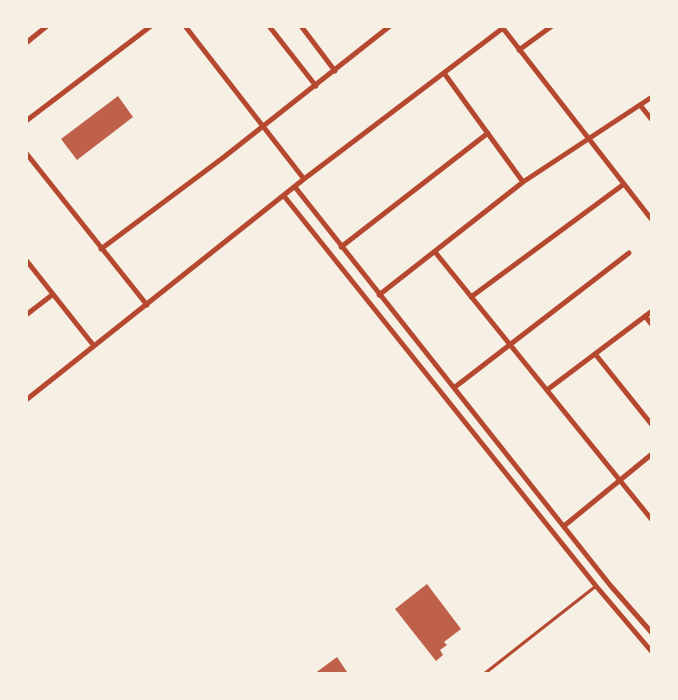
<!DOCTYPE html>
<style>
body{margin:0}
#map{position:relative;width:678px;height:700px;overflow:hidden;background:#f6efe4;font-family:Karla,sans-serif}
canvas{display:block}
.frame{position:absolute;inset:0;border:28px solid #f6efe4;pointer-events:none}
</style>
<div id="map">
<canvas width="678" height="700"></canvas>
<div class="frame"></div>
</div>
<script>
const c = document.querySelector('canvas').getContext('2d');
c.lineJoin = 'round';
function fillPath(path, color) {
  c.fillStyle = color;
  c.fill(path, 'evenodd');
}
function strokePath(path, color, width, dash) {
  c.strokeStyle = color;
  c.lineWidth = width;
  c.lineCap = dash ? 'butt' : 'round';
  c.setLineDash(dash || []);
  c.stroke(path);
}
fillPath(new Path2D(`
 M 118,96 L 133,117 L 77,160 L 61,139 Z
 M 427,584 L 461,629 L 444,642 L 447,645 L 440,650 L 443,655 L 436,661 L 395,609 Z
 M 337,657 L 347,672 L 345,674 L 314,674 Z`), '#bf614a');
strokePath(new Path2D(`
 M 484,674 L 596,586`), '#b5482f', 3);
strokePath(new Path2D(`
 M 185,26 L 304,179
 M 269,26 L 316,86
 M 301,26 L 335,71
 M 502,27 L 652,220
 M 26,43 L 47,26
 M 519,50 L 552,26
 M 444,73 L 523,182
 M 640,105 L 652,120
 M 26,121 L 151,26
 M 26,153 L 147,305
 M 295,187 L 610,585 L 652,633
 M 284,196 L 596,586 L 652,652
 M 341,247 L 488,133
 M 101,249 L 224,157 L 390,26
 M 435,252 L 652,520
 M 26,260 L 94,346
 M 379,295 L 523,182 L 652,97
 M 471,297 L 624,184
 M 26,315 L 52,295
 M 645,316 L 652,325
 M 596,355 L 652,425
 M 455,387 L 629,253
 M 547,390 L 652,311
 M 26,400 L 304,179 L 503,28
 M 564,526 L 652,454`), '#b5482f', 5);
</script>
